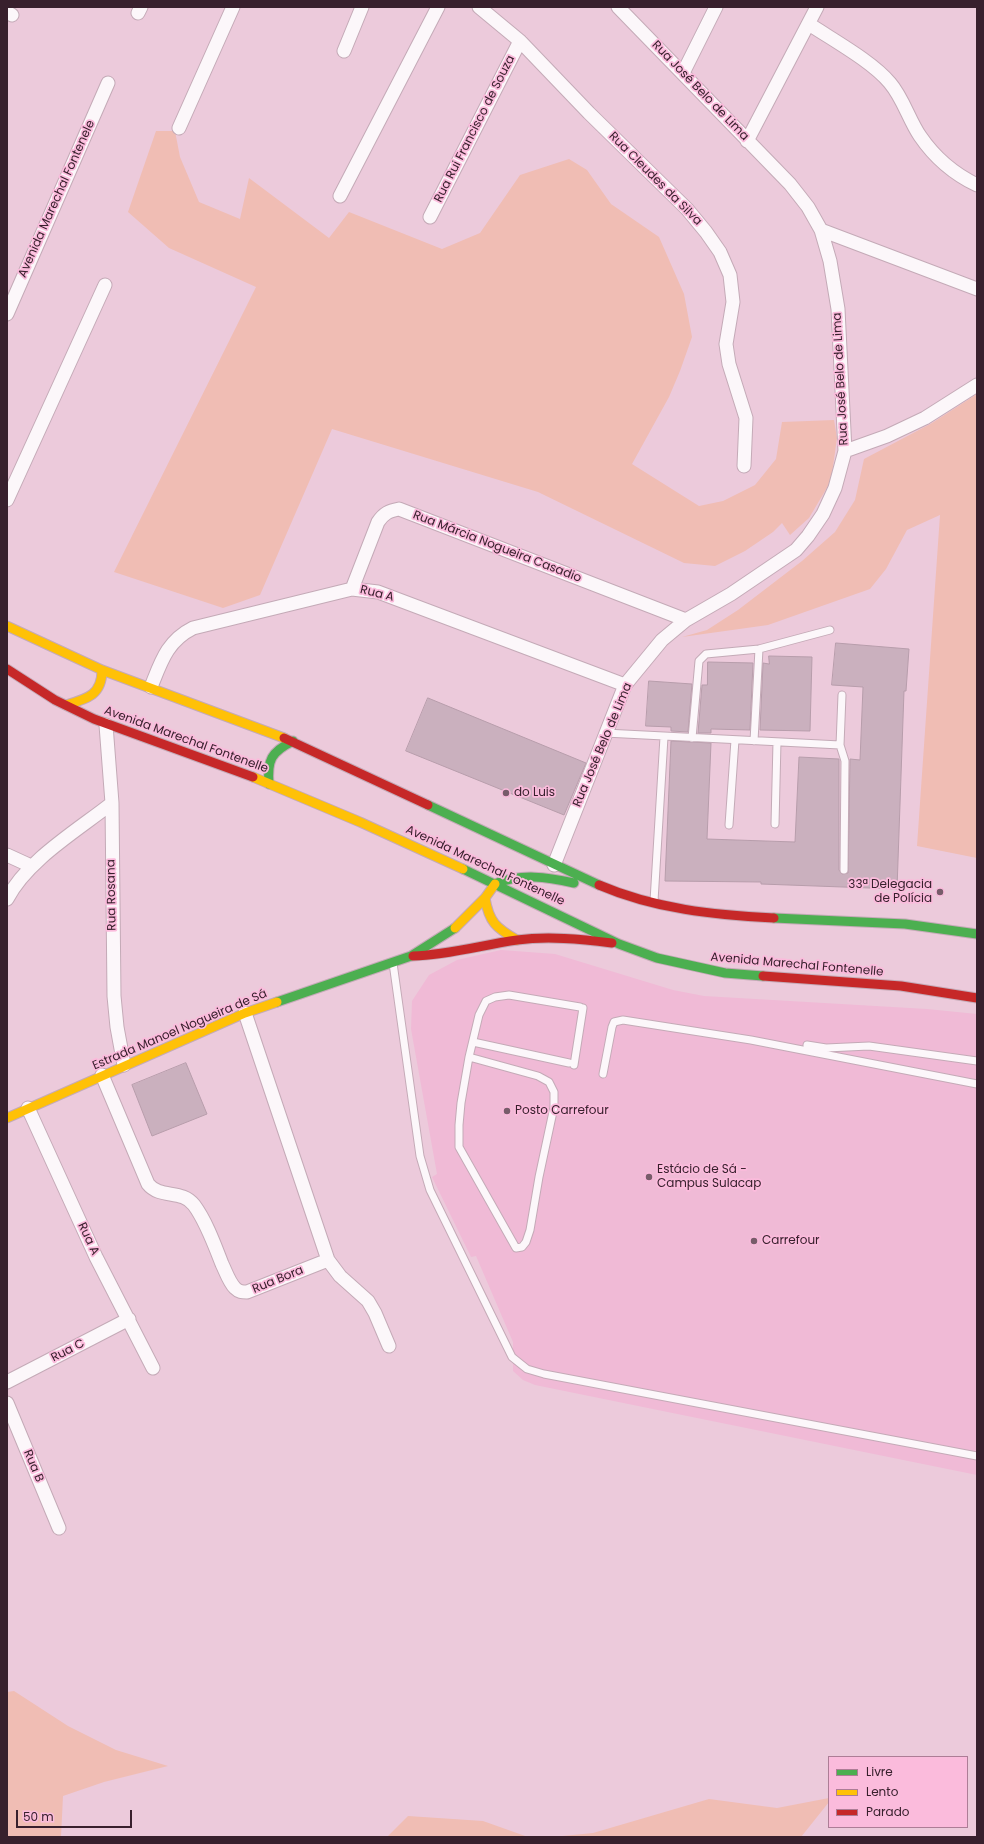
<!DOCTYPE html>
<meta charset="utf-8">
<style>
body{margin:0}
#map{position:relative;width:984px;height:1844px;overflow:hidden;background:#eccadb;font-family:Poppins,sans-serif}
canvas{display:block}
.frame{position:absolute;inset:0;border:8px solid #38202d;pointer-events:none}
.legend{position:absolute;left:828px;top:1756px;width:140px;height:72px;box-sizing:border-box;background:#fbbbdc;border:1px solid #ad7d96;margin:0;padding:5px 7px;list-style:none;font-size:12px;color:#38202d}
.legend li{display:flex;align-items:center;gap:8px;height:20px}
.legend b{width:20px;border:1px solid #ad7d96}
.scale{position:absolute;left:16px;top:1810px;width:116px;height:18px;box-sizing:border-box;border:2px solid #38202d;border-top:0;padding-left:5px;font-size:12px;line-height:14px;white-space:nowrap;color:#38202d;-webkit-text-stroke:3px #fbbbdc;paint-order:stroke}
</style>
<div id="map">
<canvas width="984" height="1844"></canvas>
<div class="frame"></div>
<ul class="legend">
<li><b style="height:5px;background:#4caf50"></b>Livre</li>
<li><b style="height:5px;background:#ffc107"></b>Lento</li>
<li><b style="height:5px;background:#c62828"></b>Parado</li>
</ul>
<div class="scale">50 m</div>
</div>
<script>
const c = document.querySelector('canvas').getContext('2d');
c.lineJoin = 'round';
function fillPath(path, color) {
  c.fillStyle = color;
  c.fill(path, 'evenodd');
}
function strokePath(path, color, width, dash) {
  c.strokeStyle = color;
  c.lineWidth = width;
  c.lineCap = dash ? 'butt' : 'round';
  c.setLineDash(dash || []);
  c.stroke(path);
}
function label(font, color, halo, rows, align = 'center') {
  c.font = font + ' Poppins,sans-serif';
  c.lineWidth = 3.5;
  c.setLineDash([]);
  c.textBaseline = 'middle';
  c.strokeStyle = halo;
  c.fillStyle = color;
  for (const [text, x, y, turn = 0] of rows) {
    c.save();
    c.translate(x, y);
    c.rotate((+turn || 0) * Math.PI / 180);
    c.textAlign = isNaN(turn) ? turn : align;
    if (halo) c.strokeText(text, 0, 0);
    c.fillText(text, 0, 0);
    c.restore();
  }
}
fillPath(new Path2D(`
 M 501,950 L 555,954 L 673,990 L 704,996 L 927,1009 L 977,1014 L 977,1475 L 535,1385 L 523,1380 L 513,1371 L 513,1342 L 476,1256 L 471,1257 L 432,1177 L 437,1174 L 411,1029 L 412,1001 L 429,975 L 457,960 Z`), '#f0bad6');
fillPath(new Path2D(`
 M 156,131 L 175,131 L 180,157 L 199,202 L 240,219 L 249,178 L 329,238 L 349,212 L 442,249 L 480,233 L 520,175 L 569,159 L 587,170 L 611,204 L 659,237 L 684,294 L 692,337 L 680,371 L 669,397 L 632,464 L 699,506 L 723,501 L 755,485 L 776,459 L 782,422 L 834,420 L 837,438 L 831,481 L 809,518 L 790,535 L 782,523 L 773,532 L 745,551 L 715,566 L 684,563 L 538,492 L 332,429 L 260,595 L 223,608 L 114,572 L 256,287 L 169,248 L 128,212 Z
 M 977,394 L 977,858 L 917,846 L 940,515 L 907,530 L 886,569 L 870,589 L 768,625 L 682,637 L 707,630 L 738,610 L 802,561 L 835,532 L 855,500 L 864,459 L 932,423 Z
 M 14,1691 L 68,1726 L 116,1750 L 168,1766 L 104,1782 L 63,1796 L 61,1837 L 7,1837 L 7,1692 Z
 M 829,1798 L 829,1802 L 801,1837 L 552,1837 L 593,1833 L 709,1799 L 777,1808 Z
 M 408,1816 L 483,1821 L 528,1837 L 387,1837 Z`), '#f0bdb4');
const building = new Path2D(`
 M 836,643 L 909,649 L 906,691 L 904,691 L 897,889 L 761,884 L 761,882 L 665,881 L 671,741 L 711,743 L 707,839 L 795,842 L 799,757 L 839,759 L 839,870 L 842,874 L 848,873 L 850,759 L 860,760 L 863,687 L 832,685 Z
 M 769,656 L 812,657 L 810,731 L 760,730 L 763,663 L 769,664 Z
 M 708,662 L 753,663 L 750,730 L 711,729 L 711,733 L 698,733 L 702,685 L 707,685 Z
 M 649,681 L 692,684 L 688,732 L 671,731 L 671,727 L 646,726 Z
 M 428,698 L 586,763 L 564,815 L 406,751 Z
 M 186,1063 L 207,1114 L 152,1136 L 132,1085 Z`);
fillPath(building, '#cab0be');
strokePath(building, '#b79dab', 1);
const lane = new Path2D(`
 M 842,695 L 840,745 L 845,761 L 844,870
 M 605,733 L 840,745
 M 692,738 L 699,661 L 706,654 L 759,649 L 830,630
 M 754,741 L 759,649
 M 775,824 L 777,742
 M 729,825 L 735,740
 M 654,901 L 664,737
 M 393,963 L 420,1156 L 430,1190 L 512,1357 L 527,1369 L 544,1374 L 977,1456
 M 473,1042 L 569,1063
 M 807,1045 L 826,1048 L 869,1046 L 977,1061
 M 469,1057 L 538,1076 L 549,1082 L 554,1092 L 554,1107 L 539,1177 L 530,1230 L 526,1242 L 522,1247 L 516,1248 L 459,1147 L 459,1125 L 461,1103 L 469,1057 L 479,1015 L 486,1001 L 495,997 L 509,995 L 580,1007
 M 574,1065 L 583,1008
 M 603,1074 L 612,1027 L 614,1022 L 623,1020 L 751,1040 L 977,1084`);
const street = new Path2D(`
 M 479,7 L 520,41 L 589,113 L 687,209 L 706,232 L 720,252 L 730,275 L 733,302 L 726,344 L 729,364 L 746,418 L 744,466
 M 7,12 L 12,15
 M 138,13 L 141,7
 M 809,24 C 833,40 873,62 890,83 C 903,98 909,120 920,136 C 935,158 954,174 977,185
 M 344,51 L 362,7
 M 683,73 L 716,7
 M 179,128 L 233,7
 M 747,141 L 817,7
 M 340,196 L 438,7
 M 430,217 L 520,41
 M 821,230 L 977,289
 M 7,314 L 108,83
 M 845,451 L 887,436 L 925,418 L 977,385
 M 7,500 L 105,285
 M 352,589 L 378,522 C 384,513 389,511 399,509 L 686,620
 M 151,687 C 161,662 167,641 193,628 L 352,589 L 378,592 L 625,685
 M 106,725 L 112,803 L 114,996 L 117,1027 L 124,1065
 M 7,855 L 31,866
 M 554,865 L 625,685 L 662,640 L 686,620 L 731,594 L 796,550 L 808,536 L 823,514 L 835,488 L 845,451 L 838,309 L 830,261 L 821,230 L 808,207 L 790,184 L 618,7
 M 7,899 C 27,860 78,830 112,803
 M 245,1013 L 328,1260 L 340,1276 L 368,1301 L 375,1313 L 389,1346
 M 102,1075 L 148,1184 C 160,1199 182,1189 194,1205 C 206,1221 215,1246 222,1264 C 226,1272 229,1282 235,1288 C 239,1292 242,1292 247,1292 L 328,1260
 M 28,1108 L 96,1257 L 153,1368
 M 7,1382 L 129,1319
 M 7,1403 L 59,1528`);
const fast = new Path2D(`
 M 269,784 C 267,760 271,752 293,741
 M 428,805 L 599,885
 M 463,869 L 619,944 L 657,958 L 725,973 L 763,976
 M 495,884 C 521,873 547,877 574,883
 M 774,918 L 905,924 L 977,934
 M 277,1002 L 411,956 L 455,928`);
const slow = new Path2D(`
 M 7,626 L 102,670 L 284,738
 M 66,705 C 87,699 102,695 102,670
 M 253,777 L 360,822 L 463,869
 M 485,898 C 489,922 496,928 517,940
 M 455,928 L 485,898 L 495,884
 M 7,1118 L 245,1013 L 277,1002`);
const jam = new Path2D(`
 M 7,669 L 55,700 L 94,719 L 253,777
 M 284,738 L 428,805
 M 599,885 C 655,909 714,915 774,918
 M 413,956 C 448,955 482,945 517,940 C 548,936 580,939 612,943
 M 763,976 L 901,986 L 977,998`);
strokePath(lane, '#c4aab7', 9);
strokePath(street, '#c4aab7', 15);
strokePath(fast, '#c4aab7', 11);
strokePath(slow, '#c4aab7', 11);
strokePath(jam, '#c4aab7', 11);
strokePath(lane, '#fcf7fa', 7);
strokePath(street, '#fcf7fa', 13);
strokePath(fast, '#4caf50', 9);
strokePath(slow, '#ffc107', 9);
strokePath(jam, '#c62828', 9);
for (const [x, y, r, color] of [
 [506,793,4,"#775c6a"],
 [940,892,4,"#775c6a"],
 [507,1111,4,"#775c6a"],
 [649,1177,4,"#775c6a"],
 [754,1241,4,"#775c6a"]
]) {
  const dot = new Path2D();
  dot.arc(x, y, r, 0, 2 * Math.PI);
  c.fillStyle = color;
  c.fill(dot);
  strokePath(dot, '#fbbbdc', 1.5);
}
label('12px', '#38202d', '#fbbbdc', [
 ["Rua José Belo de Lima",700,91,46],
 ["Rua Rui Francisco de Souza",475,129,-63],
 ["Rua Cleudes da Silva",655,179,45],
 ["Avenida Marechal Fontenele",57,199,-66],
 ["Rua José Belo de Lima",841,379,-93],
 ["Rua Márcia Nogueira Casadio",497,547,21],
 ["Rua A",377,594,14],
 ["Avenida Marechal Fontenelle",186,740,20],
 ["Rua José Belo de Lima",603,745,-67],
 ["Avenida Marechal Fontenelle",485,866,25],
 ["Rua Rosana",112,895,-91],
 ["Avenida Marechal Fontenelle",797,965,5],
 ["Estrada Manoel Nogueira de Sá",180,1030,-23],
 ["Rua A",88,1239,65],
 ["Rua Bora",278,1280,-22],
 ["Rua C",68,1351,-27],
 ["Rua B",33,1466,67]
]);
label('12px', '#38202d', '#fbbbdc', [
 ["do Luis",514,793],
 ["33ª Delegacia",932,885,"right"],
 ["de Polícia",932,899,"right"],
 ["Posto Carrefour",515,1111],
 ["Estácio de Sá -",657,1170],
 ["Campus Sulacap",657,1184],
 ["Carrefour",762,1241]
], 'left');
</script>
